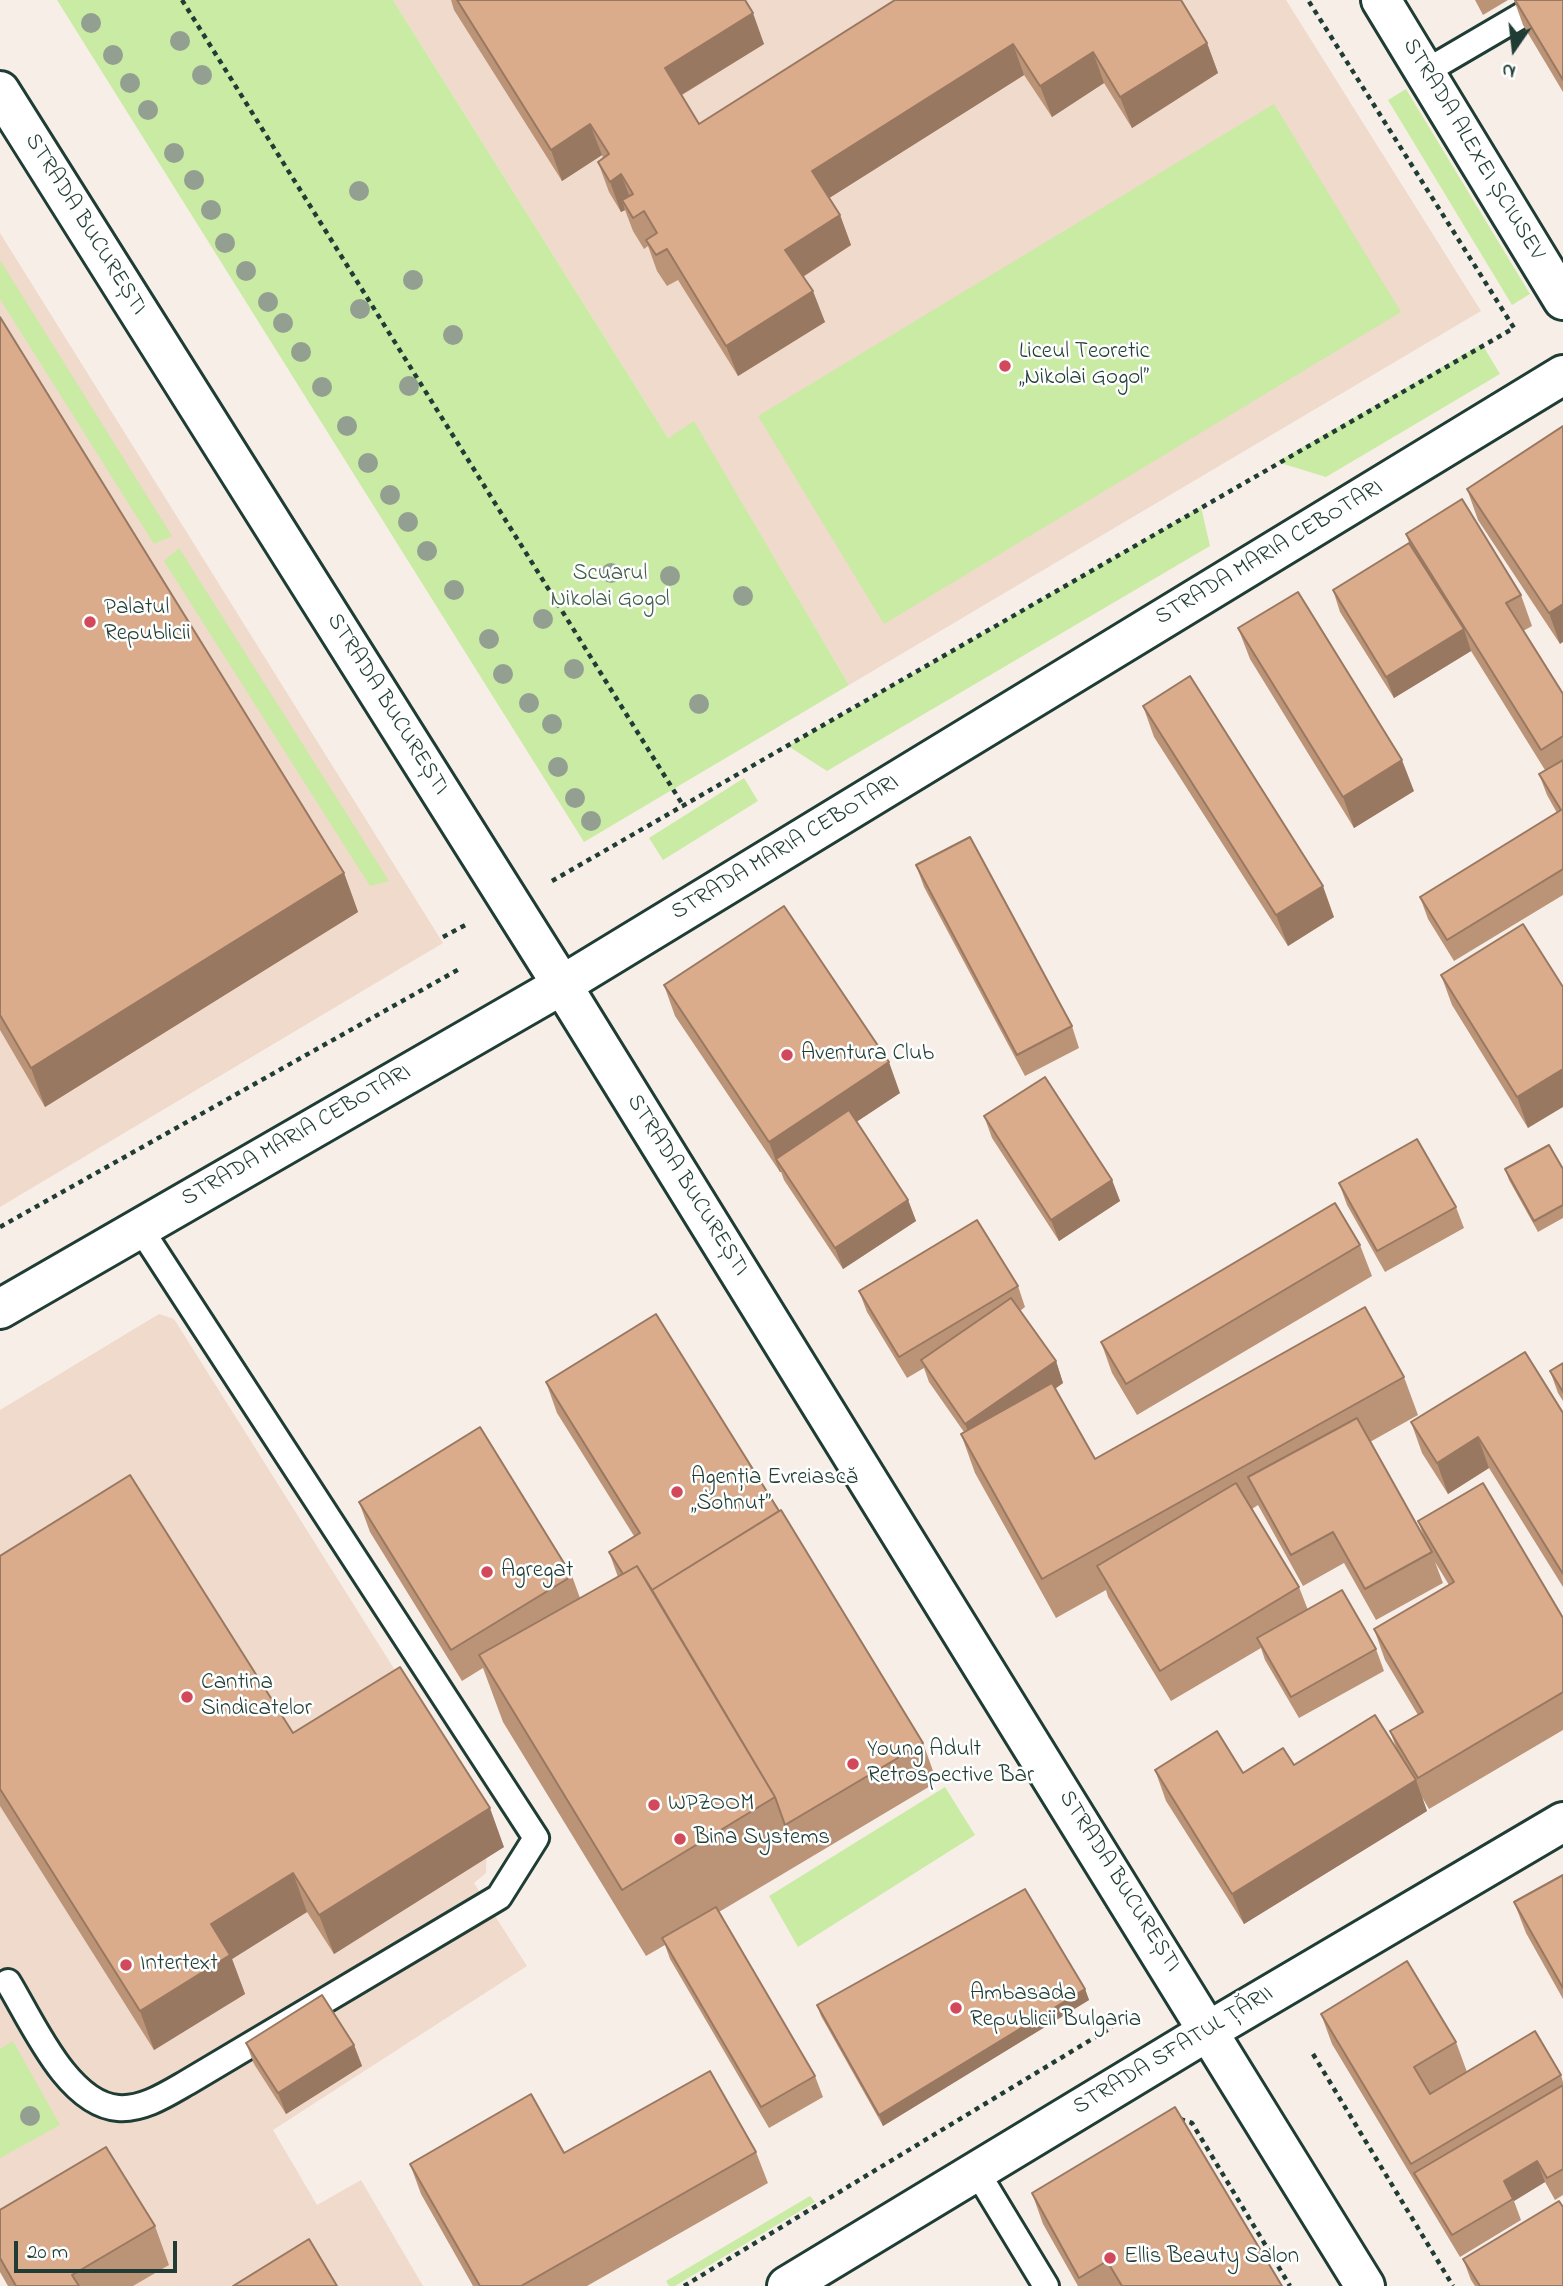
<!DOCTYPE html>
<meta charset="utf-8">
<style>
body{margin:0}
#map{position:relative;width:1563px;height:2286px;overflow:hidden;background:#f8eee8;font-family:"Indie Flower",sans-serif}
canvas{display:block}
.north{position:absolute;left:1479px;top:14px;width:70px;height:70px;-webkit-text-stroke:5px #fff;paint-order:stroke;rotate:194deg;font-size:19px;font-weight:700;line-height:28px;text-align:center;color:#1f3d34}
.north::after{content:'';display:block;margin:auto;width:24px;height:32px;background:#1f3d34;clip-path:polygon(50% 0,100% 100%,50% 72%,0 100%)}
.scale{position:absolute;left:14px;top:2241px;width:163px;height:32px;box-sizing:border-box;border:4px solid #1f3d34;border-top:0;padding-left:9px;font-size:21px;line-height:24px;white-space:nowrap;color:#1f3d34;-webkit-text-stroke:5px #fff;paint-order:stroke}
</style>
<div id="map">
<canvas width="1563" height="2286"></canvas>
<div class="north">N</div>
<div class="scale">20 m</div>
</div>
<script>
const c = document.querySelector('canvas').getContext('2d');
c.lineJoin = 'round';
function fillPath(path, color) {
  c.fillStyle = color;
  c.fill(path, 'evenodd');
}
function strokePath(path, color, width, dash) {
  c.strokeStyle = color;
  c.lineWidth = width;
  c.lineCap = dash ? 'butt' : 'round';
  c.setLineDash(dash || []);
  c.stroke(path);
}
function label(font, color, halo, rows, align = 'center') {
  c.font = font + ' "Indie Flower",sans-serif';
  c.lineWidth = 5;
  c.setLineDash([]);
  c.textBaseline = 'middle';
  c.strokeStyle = halo;
  c.fillStyle = color;
  for (const [text, x, y, turn = 0] of rows) {
    c.save();
    c.translate(x, y);
    c.rotate((+turn || 0) * Math.PI / 180);
    c.textAlign = isNaN(turn) ? turn : align;
    if (halo) c.strokeText(text, 0, 0);
    c.fillText(text, 0, 0);
    c.restore();
  }
}
fillPath(new Path2D(`
 M 393,0 L 1286,0 L 1481,311 L 849,685 L 694,422 L 668,438 Z
 M 0,233 L 443,943 L 0,1207 Z
 M 159,1314 L 174,1319 L 415,1702 L 487,1845 L 486,1873 L 474,1883 L 527,1966 L 273,2130 L 317,2205 L 361,2180 L 423,2286 L 8,2286 L 0,2272 L 0,1410 Z`), '#efdacc');
fillPath(new Path2D(`
 M 57,0 L 393,0 L 668,438 L 694,421 L 849,685 L 584,842 Z
 M 1406,89 L 1530,294 L 1512,305 L 1388,100 Z
 M 1274,104 L 1401,312 L 884,624 L 758,416 Z
 M 0,260 L 172,536 L 154,544 L 0,299 Z
 M 1482,344 L 1500,374 L 1326,477 L 1277,462 Z
 M 1201,507 L 1210,546 L 827,771 L 788,746 Z
 M 179,548 L 389,881 L 370,886 L 164,561 Z
 M 744,778 L 758,801 L 663,860 L 649,838 Z
 M 945,1787 L 975,1835 L 798,1947 L 769,1896 Z
 M 13,2041 L 60,2125 L 0,2158 L 0,2049 Z
 M 810,2196 L 815,2202 L 675,2286 L 669,2286 L 666,2281 Z`), '#caeba4');
const service = new Path2D(`
 M 1425,72 L 1548,0
 M 8,1982 C 32,2021 67,2104 118,2108 C 143,2110 167,2094 188,2082 L 499,1897 L 536,1838 L 140,1228
 M 977,2172 L 1046,2286`);
const minor = new Path2D(`
 M 1381,0 L 1563,300
 M 0,1309 L 562,985 L 1563,375`);
const secondary = new Path2D(`
 M 0,91 L 562,985 L 1365,2286
 M 787,2286 L 1210,2030 L 1563,1822`);
strokePath(service, '#1f3d34', 30);
strokePath(minor, '#1f3d34', 44);
strokePath(secondary, '#1f3d34', 44);
strokePath(new Path2D(`
 M 182,0 L 684,807
 M 552,881 L 1514,328 L 1308,0
 M 443,937 L 469,923
 M 0,1227 L 461,968
 M 1313,2054 L 1453,2286
 M 1180,2119 L 1192,2123 L 1290,2286
 M 684,2286 L 1112,2027`), '#1f3d34', 4.5, [5, 5]);
strokePath(service, '#fff', 24);
strokePath(minor, '#fff', 38);
strokePath(secondary, '#fff', 38);
c.fillStyle = '#93a091';
for (const [x, y] of [
 [91,23],
 [180,41],
 [113,55],
 [202,75],
 [130,83],
 [148,110],
 [174,153],
 [194,180],
 [359,191],
 [211,210],
 [225,243],
 [246,271],
 [413,280],
 [268,302],
 [360,309],
 [283,323],
 [453,335],
 [301,352],
 [409,386],
 [322,387],
 [347,426],
 [368,463],
 [390,495],
 [408,522],
 [427,551],
 [611,573],
 [670,576],
 [454,590],
 [743,596],
 [543,619],
 [489,639],
 [574,669],
 [503,674],
 [529,703],
 [699,704],
 [552,724],
 [558,767],
 [575,798],
 [591,821],
 [30,2116]
]) {
  c.beginPath();
  c.arc(x, y, 10, 0, 2 * Math.PI);
  c.fill();
}
fillPath(new Path2D(`
 M 451,0 L 745,0 L 764,44 L 682,95 L 699,124 L 895,0 L 1207,43 L 1218,73 L 1132,128 L 1104,83 L 1052,117 L 1024,75 L 829,198 L 840,215 L 851,245 L 803,277 L 825,322 L 738,376 L 678,280 L 667,286 L 657,271 L 648,246 L 644,249 L 633,231 L 625,210 L 621,212 L 609,192 L 598,162 L 603,158 L 602,155 L 562,181 L 454,10 Z
 M 1475,0 L 1508,0 L 1483,15 Z
 M 1514,0 L 1563,0 L 1563,92 L 1523,25 Z
 M 0,317 L 344,873 L 358,912 L 45,1107 L 0,1030 Z
 M 1563,426 L 1560,644 L 1478,520 L 1467,489 Z
 M 1406,534 L 1521,595 L 1532,626 L 1523,631 L 1563,694 L 1563,895 L 1454,961 L 1428,919 L 1420,897 L 1557,813 L 1547,795 L 1539,774 L 1545,770 L 1471,651 L 1394,698 L 1340,612 L 1333,590 L 1409,543 Z
 M 1238,628 L 1414,791 L 1354,828 L 1250,659 Z
 M 1143,706 L 1334,917 L 1288,946 L 1154,737 Z
 M 916,865 L 1072,1026 L 1079,1048 L 1025,1076 L 924,887 Z
 M 1441,975 L 1563,987 L 1528,1128 L 1452,1005 Z
 M 664,985 L 900,1093 L 856,1122 L 908,1200 L 916,1221 L 843,1269 L 784,1180 L 781,1172 L 780,1172 L 675,1016 Z
 M 984,1116 L 1112,1180 L 1120,1201 L 1059,1241 L 992,1138 Z
 M 1505,1169 L 1563,1169 L 1563,1218 L 1538,1232 L 1509,1180 Z
 M 1339,1183 L 1456,1207 L 1464,1228 L 1385,1272 L 1347,1205 Z
 M 1360,1245 L 1372,1276 L 1137,1415 L 1112,1373 L 1101,1342 Z
 M 1018,1286 L 1025,1307 L 1020,1311 L 1056,1361 L 1063,1383 L 1055,1389 L 1095,1459 L 1404,1377 L 1418,1415 L 1370,1442 L 1425,1540 L 1418,1521 L 1563,1618 L 1563,1730 L 1429,1809 L 1422,1797 L 1427,1811 L 1244,1924 L 1166,1801 L 1155,1770 L 1243,1773 L 1397,1750 L 1390,1731 L 1418,1715 L 1385,1660 L 1374,1629 L 1449,1585 L 1435,1562 L 1443,1583 L 1376,1620 L 1344,1563 L 1303,1586 L 1258,1505 L 1252,1509 L 1299,1587 L 1308,1610 L 1376,1649 L 1384,1671 L 1299,1718 L 1265,1660 L 1261,1648 L 1171,1701 L 1108,1597 L 1106,1590 L 1056,1618 L 975,1473 L 961,1434 L 964,1432 L 929,1382 L 924,1368 L 907,1378 L 867,1312 L 859,1291 Z
 M 1563,1363 L 1563,1401 L 1558,1393 L 1550,1371 Z
 M 546,1382 L 923,1743 L 937,1782 L 719,1912 L 815,2076 L 823,2097 L 769,2128 L 670,1959 L 665,1945 L 646,1956 L 503,1722 L 483,1668 L 462,1681 L 370,1532 L 359,1502 L 572,1576 L 580,1598 L 618,1577 L 609,1552 L 634,1536 L 557,1413 Z
 M 1563,1413 L 1563,1587 L 1489,1468 L 1448,1494 L 1422,1453 L 1411,1422 Z
 M 0,1556 L 293,1733 L 504,1847 L 334,1954 L 307,1912 L 232,1959 L 245,1994 L 154,2050 L 0,1806 Z
 M 1563,1875 L 1563,1999 L 1526,1933 L 1514,1902 Z
 M 1085,1989 L 1089,2000 L 883,2126 L 821,2016 L 817,2005 Z
 M 1321,2014 L 1456,2042 L 1467,2072 L 1561,2075 L 1563,2082 L 1563,2195 L 1555,2200 L 1545,2182 L 1514,2201 L 1521,2220 L 1460,2257 L 1332,2044 Z
 M 246,2043 L 354,2045 L 362,2066 L 286,2114 L 254,2064 Z
 M 756,2152 L 768,2183 L 587,2286 L 473,2286 L 421,2194 L 410,2164 L 564,2153 Z
 M 1032,2193 L 1282,2286 L 1078,2286 L 1043,2224 Z
 M 0,2210 L 155,2226 L 169,2265 L 133,2286 L 8,2286 L 0,2272 Z
 M 1463,2259 L 1563,2286 L 1475,2286 L 1471,2280 Z`), '#bb9478');
fillPath(new Path2D(`
 M 753,13 L 764,44 L 676,98 L 665,68 Z
 M 1207,43 L 1218,73 L 1132,128 L 1120,97 Z
 M 1013,44 L 1024,75 L 823,202 L 812,171 Z
 M 1093,52 L 1104,83 L 1052,117 L 1040,86 Z
 M 590,124 L 602,155 L 562,181 L 551,150 Z
 M 621,174 L 633,205 L 622,200 L 625,210 L 621,212 L 610,182 Z
 M 840,215 L 851,245 L 796,281 L 785,250 Z
 M 813,291 L 825,322 L 738,376 L 726,346 Z
 M 1563,604 L 1563,642 L 1560,644 L 1549,613 Z
 M 1464,629 L 1471,651 L 1394,698 L 1386,677 Z
 M 1402,760 L 1414,791 L 1354,828 L 1343,797 Z
 M 344,873 L 358,912 L 45,1107 L 31,1068 Z
 M 1323,886 L 1334,917 L 1288,946 L 1276,915 Z
 M 889,1062 L 900,1093 L 784,1170 L 776,1159 L 781,1172 L 780,1172 L 769,1142 Z
 M 1563,1069 L 1563,1107 L 1528,1128 L 1517,1097 Z
 M 1112,1180 L 1120,1201 L 1059,1241 L 1051,1220 Z
 M 908,1200 L 916,1221 L 843,1269 L 835,1248 Z
 M 1056,1361 L 1063,1383 L 973,1445 L 965,1424 Z
 M 1478,1437 L 1489,1468 L 1448,1494 L 1437,1463 Z
 M 1416,1780 L 1427,1811 L 1244,1924 L 1232,1894 Z
 M 490,1808 L 504,1847 L 334,1954 L 319,1915 Z
 M 293,1873 L 307,1912 L 232,1959 L 245,1994 L 154,2050 L 140,2011 L 211,1924 Z
 M 1085,1989 L 1089,2000 L 883,2126 L 879,2115 Z
 M 354,2045 L 362,2066 L 286,2114 L 278,2093 Z
 M 1537,2161 L 1545,2182 L 1514,2201 L 1504,2181 Z`), '#997861');
const building = new Path2D(`
 M 457,0 L 745,0 L 753,13 L 665,68 L 699,124 L 895,0 L 1181,0 L 1207,43 L 1120,97 L 1093,52 L 1040,86 L 1013,44 L 812,171 L 840,215 L 785,250 L 813,291 L 726,346 L 667,249 L 656,255 L 646,240 L 657,233 L 644,211 L 633,218 L 622,200 L 633,194 L 621,174 L 610,182 L 598,162 L 609,154 L 590,124 L 551,150 Z
 M 1515,0 L 1563,0 L 1563,80 Z
 M 0,317 L 344,873 L 31,1068 L 0,1015 Z
 M 1563,426 L 1563,604 L 1549,613 L 1467,489 Z
 M 1462,499 L 1521,595 L 1506,603 L 1563,694 L 1563,736 L 1541,750 L 1406,534 Z
 M 1409,543 L 1464,629 L 1386,677 L 1333,590 Z
 M 1298,592 L 1402,760 L 1343,797 L 1238,628 Z
 M 1190,676 L 1323,886 L 1276,915 L 1143,706 Z
 M 1563,760 L 1563,869 L 1447,940 L 1420,897 L 1561,810 L 1539,774 Z
 M 970,837 L 1072,1026 L 1017,1055 L 916,865 Z
 M 784,906 L 889,1062 L 769,1142 L 664,985 Z
 M 1523,924 L 1563,987 L 1563,1069 L 1517,1097 L 1441,975 Z
 M 1045,1077 L 1112,1180 L 1051,1220 L 984,1116 Z
 M 849,1110 L 908,1200 L 835,1248 L 776,1159 Z
 M 1417,1139 L 1456,1207 L 1377,1251 L 1339,1183 Z
 M 1549,1145 L 1563,1169 L 1563,1205 L 1534,1221 L 1505,1169 Z
 M 1335,1203 L 1360,1245 L 1126,1384 L 1101,1342 Z
 M 977,1220 L 1018,1286 L 899,1357 L 859,1291 Z
 M 1011,1298 L 1056,1361 L 965,1424 L 921,1360 Z
 M 1365,1307 L 1404,1377 L 1042,1579 L 961,1434 L 1052,1383 L 1095,1459 Z
 M 656,1314 L 779,1511 L 652,1590 L 637,1566 L 623,1574 L 609,1552 L 640,1533 L 546,1382 Z
 M 1525,1352 L 1563,1413 L 1563,1574 L 1478,1437 L 1437,1463 L 1411,1422 Z
 M 1563,1363 L 1563,1392 L 1550,1371 Z
 M 1357,1418 L 1432,1552 L 1365,1589 L 1333,1532 L 1291,1555 L 1248,1477 Z
 M 480,1427 L 572,1576 L 451,1650 L 359,1502 Z
 M 130,1475 L 293,1733 L 400,1667 L 490,1808 L 319,1915 L 293,1873 L 211,1924 L 230,1955 L 140,2011 L 0,1789 L 0,1556 Z
 M 1236,1483 L 1299,1587 L 1160,1671 L 1097,1566 Z
 M 1483,1483 L 1563,1618 L 1563,1692 L 1418,1778 L 1390,1731 L 1423,1712 L 1374,1629 L 1454,1582 L 1418,1521 Z
 M 781,1510 L 923,1743 L 785,1825 L 775,1797 L 652,1590 Z
 M 637,1566 L 775,1797 L 622,1890 L 479,1655 Z
 M 1342,1590 L 1376,1649 L 1291,1697 L 1257,1638 Z
 M 1375,1715 L 1416,1780 L 1232,1894 L 1155,1770 L 1217,1731 L 1243,1773 L 1283,1748 L 1294,1765 Z
 M 1563,1875 L 1563,1988 L 1514,1902 Z
 M 1025,1889 L 1085,1989 L 879,2115 L 817,2005 Z
 M 716,1907 L 815,2076 L 761,2107 L 662,1938 Z
 M 1407,1961 L 1456,2042 L 1414,2067 L 1430,2094 L 1535,2031 L 1561,2075 L 1411,2164 L 1321,2014 Z
 M 322,1995 L 354,2045 L 278,2093 L 246,2043 Z
 M 710,2071 L 756,2152 L 521,2286 L 480,2286 L 410,2164 L 531,2094 L 564,2153 Z
 M 1563,2085 L 1563,2169 L 1547,2178 L 1537,2161 L 1504,2181 L 1513,2199 L 1452,2235 L 1414,2173 Z
 M 1175,2107 L 1282,2286 L 1122,2286 L 1107,2261 L 1079,2278 L 1032,2193 Z
 M 106,2147 L 155,2226 L 72,2275 L 79,2286 L 16,2286 L 0,2258 L 0,2210 Z
 M 1559,2201 L 1563,2207 L 1563,2286 L 1480,2286 L 1463,2259 Z
 M 309,2239 L 337,2286 L 233,2286 Z`);
fillPath(building, '#daac8b');
strokePath(building, '#997861', 2);
for (const [x, y, r, color] of [
 [1005,366,7,"#d1495b"],
 [90,622,7,"#d1495b"],
 [787,1055,7,"#d1495b"],
 [677,1492,7,"#d1495b"],
 [487,1572,7,"#d1495b"],
 [187,1697,7,"#d1495b"],
 [853,1764,7,"#d1495b"],
 [654,1805,7,"#d1495b"],
 [680,1839,7,"#d1495b"],
 [126,1965,7,"#d1495b"],
 [956,2008,7,"#d1495b"],
 [1110,2258,7,"#d1495b"]
]) {
  const dot = new Path2D();
  dot.arc(x, y, r, 0, 2 * Math.PI);
  c.fillStyle = color;
  c.fill(dot);
  strokePath(dot, '#fff', 2.5);
}
label('23px', '#1f3d34', '#fff', [
 ["STRADA ALEXEI ȘCIUSEV",1472,150,59],
 ["STRADA BUCUREȘTI",84,225,58],
 ["STRADA MARIA CEBOTARI",1270,554,-31],
 ["STRADA BUCUREȘTI",386,705,58],
 ["STRADA MARIA CEBOTARI",786,849,-31],
 ["STRADA MARIA CEBOTARI",297,1137,-30],
 ["STRADA BUCUREȘTI",686,1186,58],
 ["STRADA BUCUREȘTI",1118,1882,58],
 ["STRADA SFATUL ȚĂRII",1174,2052,-31]
]);
label('23px', '#1f3d34', '#fff', [
 ["Liceul Teoretic",1019,353],
 ["„Nikolai Gogol”",1019,379],
 ["Palatul",104,609],
 ["Republicii",104,635],
 ["Aventura Club",801,1055],
 ["Agenția Evreiască",691,1479],
 ["„Sohnut”",691,1505],
 ["Agregat",501,1572],
 ["Cantina",201,1684],
 ["Sindicatelor",201,1710],
 ["Young Adult",867,1751],
 ["Retrospective Bar",867,1777],
 ["WPZOOM",668,1805],
 ["Bina Systems",694,1839],
 ["Intertext",140,1965],
 ["Ambasada",970,1995],
 ["Republicii Bulgaria",970,2021],
 ["Ellis Beauty Salon",1124,2258]
], 'left');
label('23px', '#41604a', '#fff', [
 ["Scuarul",610,575],
 ["Nikolai Gogol",610,601]
]);
</script>
